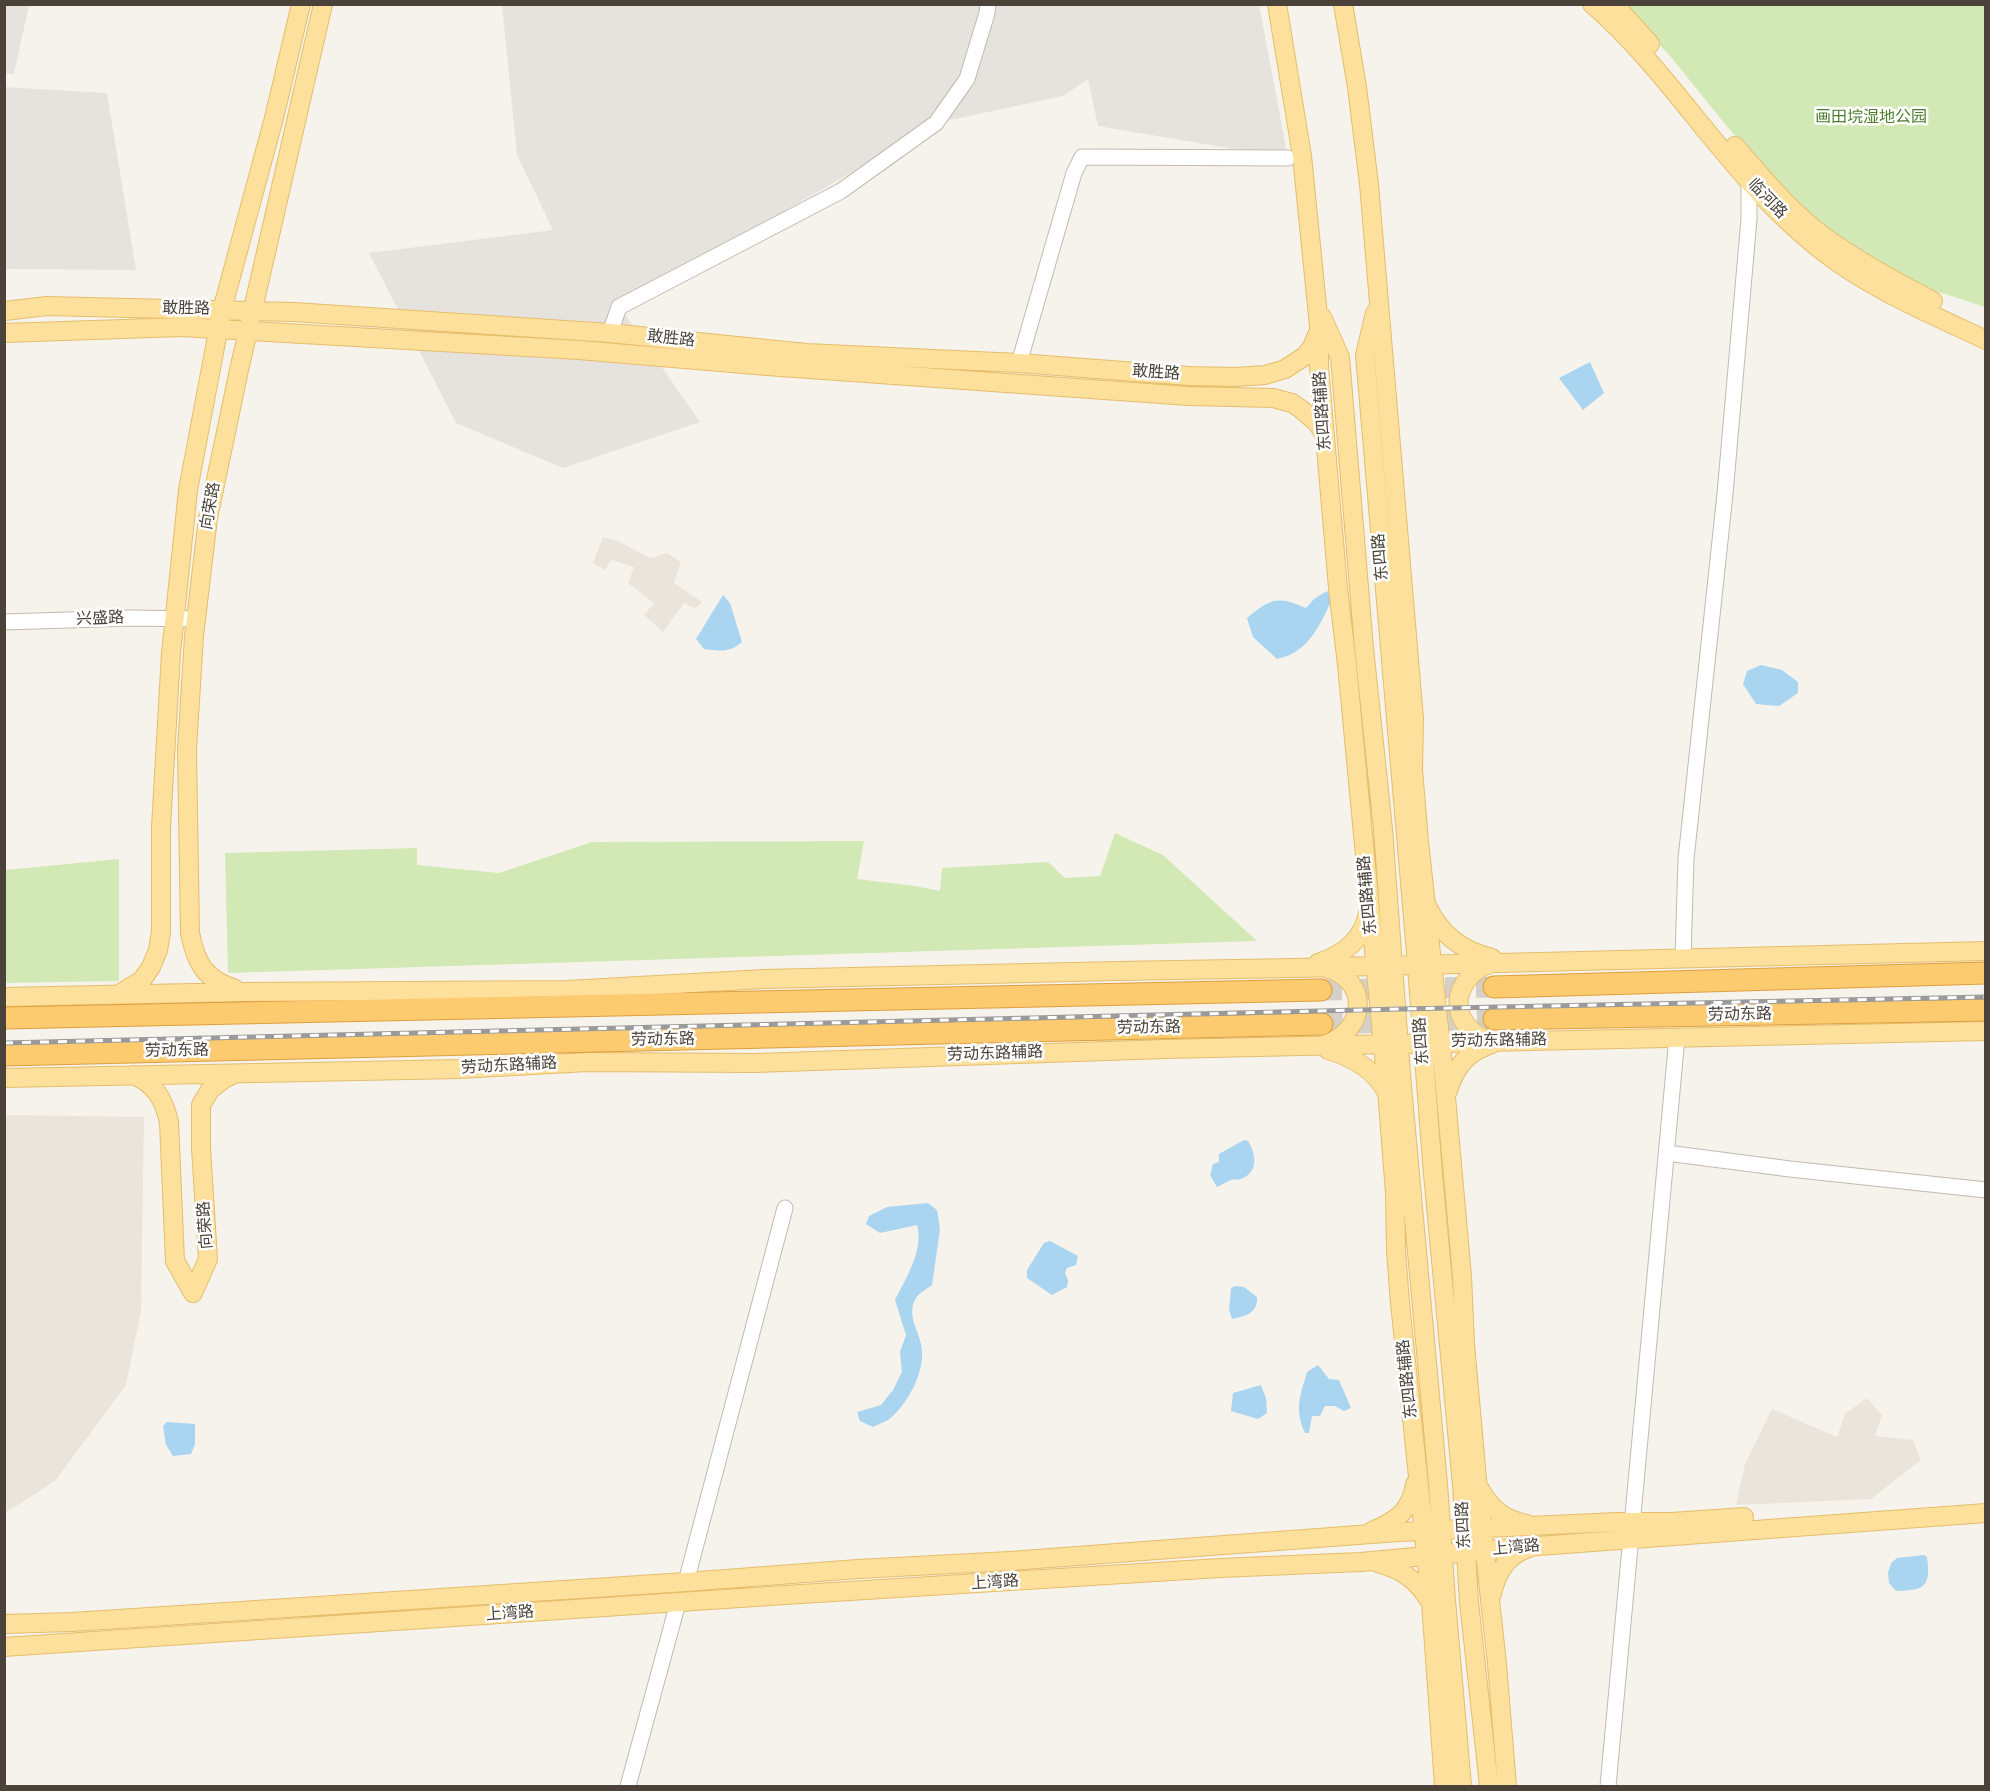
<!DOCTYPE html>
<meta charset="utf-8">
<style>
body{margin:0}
#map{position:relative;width:1990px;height:1791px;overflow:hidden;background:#f6f3ec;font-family:"DejaVu Sans",sans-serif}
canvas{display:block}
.frame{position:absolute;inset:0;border:6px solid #4b4339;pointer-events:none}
</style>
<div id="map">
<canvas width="1990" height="1791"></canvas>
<div class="frame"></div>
</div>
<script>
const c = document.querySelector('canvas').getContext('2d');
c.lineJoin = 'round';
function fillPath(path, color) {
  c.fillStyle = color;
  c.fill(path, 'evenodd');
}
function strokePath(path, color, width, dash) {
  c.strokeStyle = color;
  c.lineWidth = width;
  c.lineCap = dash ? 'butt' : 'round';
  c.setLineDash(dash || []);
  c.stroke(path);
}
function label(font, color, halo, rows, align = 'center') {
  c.font = font + ' "DejaVu Sans","Noto Sans SC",sans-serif';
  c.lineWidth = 5;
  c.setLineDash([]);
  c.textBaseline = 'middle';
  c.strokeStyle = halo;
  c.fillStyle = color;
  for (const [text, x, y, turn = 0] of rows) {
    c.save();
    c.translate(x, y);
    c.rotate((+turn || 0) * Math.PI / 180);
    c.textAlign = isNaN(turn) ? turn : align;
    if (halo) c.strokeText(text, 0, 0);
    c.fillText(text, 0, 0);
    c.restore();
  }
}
fillPath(new Path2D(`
 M 603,537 L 618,541 L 650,558 L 667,553 L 681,562 L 674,583 L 702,602 L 695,608 L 684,603 L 663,632 L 644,615 L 654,603 L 628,583 L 634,567 L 611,560 L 605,570 L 593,563 Z
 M 5,1115 L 144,1117 L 141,1311 L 126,1385 L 55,1481 L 5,1513 L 5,1525 Z
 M 1867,1398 L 1882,1415 L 1875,1436 L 1913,1440 L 1921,1460 L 1871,1499 L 1736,1505 L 1745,1464 L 1772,1409 L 1837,1437 L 1845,1414 Z`), '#eae4da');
fillPath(new Path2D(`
 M 5,4 L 29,5 L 14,74 L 5,73 Z
 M 502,5 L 1259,5 L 1288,158 L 1098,126 L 1088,79 L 1063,96 L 936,123 L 620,307 L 700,422 L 563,468 L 456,423 L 369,253 L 553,230 L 517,155 Z
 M 4,87 L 107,93 L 136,270 L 5,269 Z`), '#e6e2dd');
fillPath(new Path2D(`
 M 1622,5 L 1985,5 L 1985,307 L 1911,283 L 1847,245 L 1793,200 L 1730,130 L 1670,56 Z
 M 1115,833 L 1163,855 L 1257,941 L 228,973 L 225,853 L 417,848 L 417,865 L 499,873 L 592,842 L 864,841 L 857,879 L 915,886 L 940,891 L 942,868 L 1048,862 L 1065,878 L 1100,876 Z
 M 119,859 L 119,981 L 5,983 L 5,870 Z`), '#d3e9b5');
fillPath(new Path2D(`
 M 1590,362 L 1604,393 L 1583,410 L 1559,378 Z
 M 1327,591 L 1333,598 C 1320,624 1309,653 1277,659 L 1253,637 L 1247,618 C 1271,598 1278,596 1306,608 L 1314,599 Z
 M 723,595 L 730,603 L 742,642 C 729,653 720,651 704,649 L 696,639 Z
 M 1761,665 L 1782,670 L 1798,682 L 1798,693 L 1779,706 L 1756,704 L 1743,684 L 1747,671 Z
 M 1244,1140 L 1248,1141 C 1256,1154 1259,1172 1241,1179 C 1238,1180 1234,1179 1231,1180 C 1226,1182 1222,1185 1217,1187 L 1210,1175 L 1213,1164 L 1219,1162 L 1219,1154 Z
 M 928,1203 L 937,1210 L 940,1229 L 932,1285 C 924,1291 915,1295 913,1305 C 909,1320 921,1335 922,1350 C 924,1373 909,1400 893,1416 C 888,1421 879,1424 873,1427 L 860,1421 L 857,1412 L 881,1405 L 893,1390 L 902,1372 L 900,1352 L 906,1335 L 895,1300 C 906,1278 924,1250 917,1225 L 880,1233 L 866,1224 L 869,1216 L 887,1207 Z
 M 1050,1241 L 1078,1256 L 1076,1265 L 1067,1268 L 1065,1273 L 1068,1280 L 1067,1287 L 1052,1295 L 1027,1278 L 1027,1270 L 1044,1243 Z
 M 1235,1286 L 1244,1287 L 1257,1297 C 1258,1313 1246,1316 1232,1319 L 1229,1310 L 1231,1288 Z
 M 1318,1365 L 1329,1379 L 1339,1380 L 1351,1408 L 1344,1411 L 1335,1406 L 1325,1406 L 1320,1416 L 1312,1416 L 1309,1433 L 1305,1433 C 1294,1409 1300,1396 1307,1372 Z
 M 1261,1385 L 1266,1398 L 1267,1413 L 1258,1419 L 1231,1411 L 1233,1393 Z
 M 167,1422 L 195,1424 L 195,1444 L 191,1454 L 173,1456 L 166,1445 L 163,1426 Z
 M 1924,1555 L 1927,1557 C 1931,1587 1925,1590 1896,1591 L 1889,1583 L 1888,1573 L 1891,1563 L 1897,1558 Z`), '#a9d5f1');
strokePath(new Path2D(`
 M 1321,990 L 1494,987
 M 1322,1024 L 1494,1019`), '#d4d0c8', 21, [21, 10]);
const minor = new Path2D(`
 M 610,333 L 619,307 L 841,191 L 936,123 L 967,79 L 987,13 L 988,4
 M 1019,363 L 1074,173 L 1082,157 L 1288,158
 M 4,622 L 131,618 L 196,619
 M 1683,958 L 1686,859 L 1725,494 L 1749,219 L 1749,182
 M 1667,1153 L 1790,1169 L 1986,1190
 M 686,1582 L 785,1208
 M 628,1786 L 678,1603
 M 1608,1786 L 1677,1037`);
const major = new Path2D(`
 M 1277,4 L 1302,156 L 1319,326 L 1319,366 L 1338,588 L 1347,665 L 1386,1077 L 1395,1193 L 1396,1251 L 1400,1303 L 1431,1602 L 1444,1786
 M 1343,4 L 1357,87 L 1369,184 L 1414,719 L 1413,770 L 1419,841 L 1444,1075 L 1462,1276 L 1465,1344 L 1477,1479 L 1497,1664 L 1507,1786
 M 1592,4 C 1660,63 1708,141 1771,205 C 1792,226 1815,247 1840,264 C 1885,295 1937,317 1986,340
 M 1612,4 L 1622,13 L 1650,44
 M 1735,146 C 1762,177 1789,210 1822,235 C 1857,261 1894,281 1933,301
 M 4,311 L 47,306 L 294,312 L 610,333 L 806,353 L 1019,363 L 1189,376 L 1235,377 L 1265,375 L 1285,369 L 1305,356 L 1312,347 L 1318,333
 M 1375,313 L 1365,355 L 1415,941 L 1433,1174 L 1462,1485 L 1469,1602 L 1489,1786
 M 1322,317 L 1340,357 L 1364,648 L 1383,829 L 1401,1075 L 1438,1484 L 1446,1600 L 1462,1786
 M 4,333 L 182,327 L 579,350 L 767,366 L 1189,396 L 1273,398 L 1292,403 L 1301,409 L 1318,424 L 1324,434
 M 1427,906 C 1440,934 1462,951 1492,958
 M 1318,963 C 1343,955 1363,940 1368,913
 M 1326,968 C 1369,979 1368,1029 1326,1044
 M 235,989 C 205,979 196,964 190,933 L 187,749 L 194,636 L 208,518 L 239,370 L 323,4
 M 119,994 L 142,980 L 151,967 L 158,950 L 161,932 L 161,827 L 171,653 L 188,490 L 222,310 L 274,118 L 301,4
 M 4,997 L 242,992 L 568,990 L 764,979 L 1117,971 L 1295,968 L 1986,951
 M 1488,1041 C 1477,1036 1466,1028 1461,1016 C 1452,994 1469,970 1490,964
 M 1328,1050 C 1352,1057 1374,1069 1386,1091
 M 133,1075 C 155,1083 164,1100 169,1122 L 175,1261 L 193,1293
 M 4,1078 L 459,1069 L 588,1062 L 755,1063 L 1165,1049 L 1986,1031
 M 1448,1091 C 1455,1067 1467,1052 1492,1044
 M 193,1293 L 208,1259 L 201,1148 L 201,1105 L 210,1090 L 224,1079 L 234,1074
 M 1480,1489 C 1491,1509 1504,1520 1527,1524
 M 1372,1531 C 1396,1521 1411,1511 1415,1484
 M 1378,1563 C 1401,1569 1417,1580 1429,1600
 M 1492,1594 C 1497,1572 1507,1555 1529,1548
 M 4,1624 L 72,1622 L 686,1582 L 858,1569 L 1010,1561 L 1398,1532 L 1617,1522 L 1672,1522 L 1744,1517
 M 4,1647 L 785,1595 L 1220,1568 L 1361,1562 L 1511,1548 L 1986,1513`);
const highway = new Path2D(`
 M 1494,987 L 1986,973
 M 4,1018 L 1321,990
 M 1494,1019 L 1986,1010
 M 4,1055 L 1322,1024`);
strokePath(minor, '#c2baae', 17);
strokePath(major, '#e5bd6b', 20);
strokePath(highway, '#de9f3d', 23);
strokePath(minor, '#fff', 15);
strokePath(major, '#fee09d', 18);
strokePath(highway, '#fdcb6f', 21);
const rail = new Path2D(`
 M 4,1043 L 1401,1009 L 1986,997`);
strokePath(rail, '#9a9a9a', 5);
strokePath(rail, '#fff', 3, [9]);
label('16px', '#4c7e2b', '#fff', [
 ["画田垸湿地公园",1871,118]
]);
label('16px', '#4b4339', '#fff', [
 ["临河路",1767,199,46],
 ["敢胜路",186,309,1],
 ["敢胜路",671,339,6],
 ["敢胜路",1156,373,4],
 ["东四路辅路",1323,411,-94],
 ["向荣路",211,506,-80],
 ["东四路",1381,557,-95],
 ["兴盛路",100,619,-2],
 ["东四路辅路",1368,895,-95],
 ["劳动东路",1740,1015,-1],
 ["劳动东路",1149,1028,-1],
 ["劳动东路",663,1040,-1],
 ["东四路",1422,1041,-94],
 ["劳动东路辅路",1499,1041,-1],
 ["劳动东路",177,1051,-1],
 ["劳动东路辅路",995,1054,-2],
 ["劳动东路辅路",509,1066,-3],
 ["向荣路",206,1225,-94],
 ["东四路辅路",1408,1379,-96],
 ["东四路",1464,1525,-93],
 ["上湾路",1516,1548,-5],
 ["上湾路",995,1583,-4],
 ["上湾路",510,1614,-4]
]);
</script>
